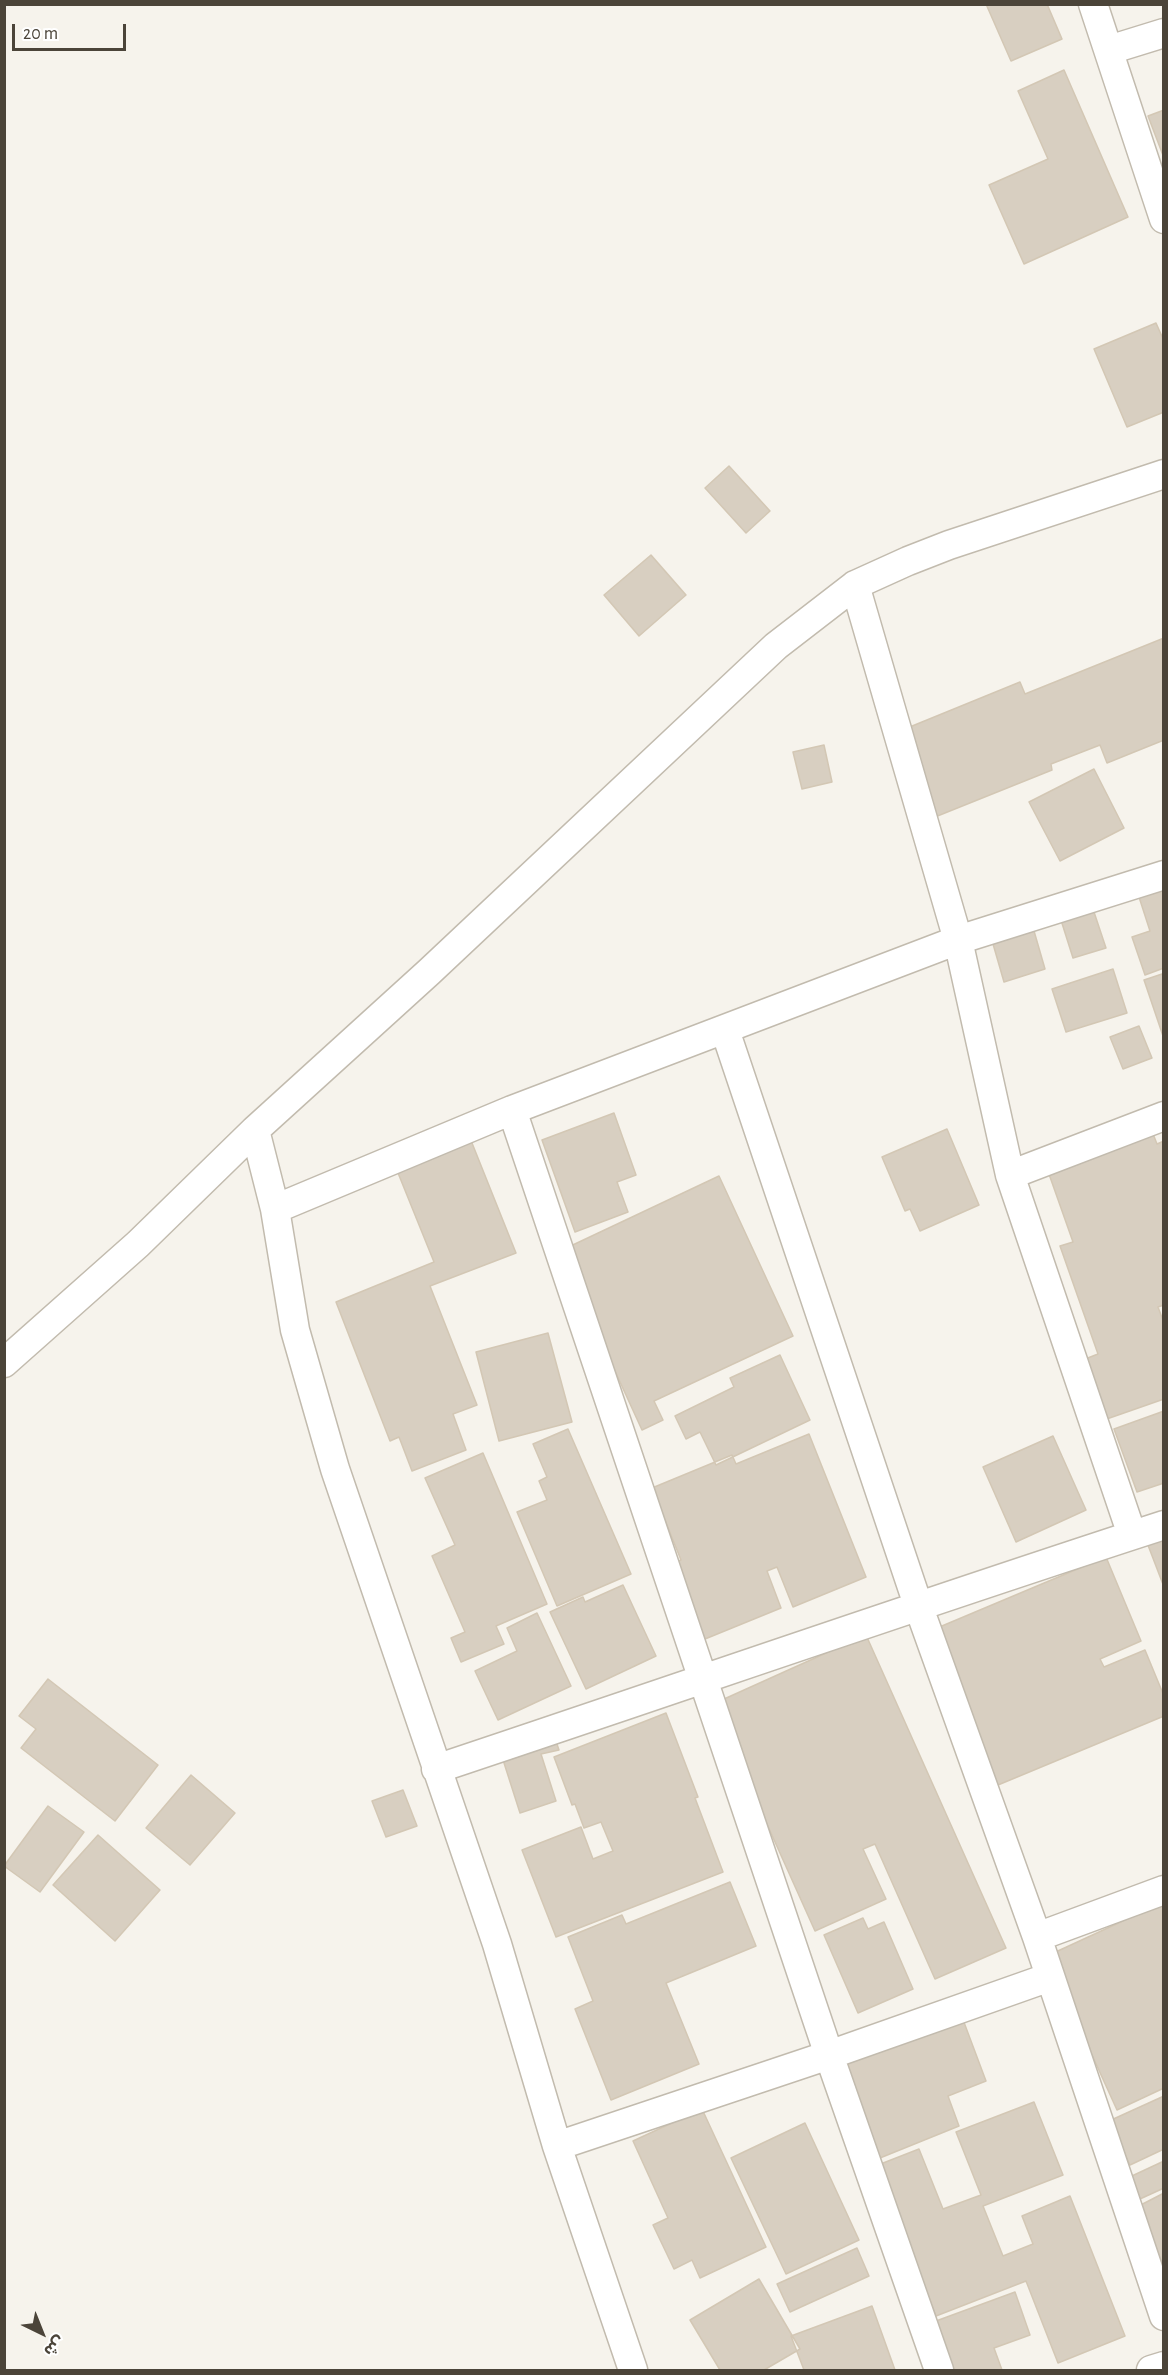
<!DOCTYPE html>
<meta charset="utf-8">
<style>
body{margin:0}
#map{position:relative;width:1168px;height:2375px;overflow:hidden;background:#f6f3ec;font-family:"Alegreya Sans","Noto Sans Arabic",sans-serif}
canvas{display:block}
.frame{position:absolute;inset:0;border:6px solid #4b4439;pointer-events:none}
.north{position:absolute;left:12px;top:2303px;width:60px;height:60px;-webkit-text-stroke:4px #fff;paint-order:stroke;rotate:137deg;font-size:16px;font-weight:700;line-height:24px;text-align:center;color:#4b4439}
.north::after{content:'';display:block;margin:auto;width:21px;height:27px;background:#4b4439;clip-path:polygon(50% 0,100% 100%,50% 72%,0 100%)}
.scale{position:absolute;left:12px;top:24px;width:114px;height:27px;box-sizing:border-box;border:3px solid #4b4439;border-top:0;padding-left:8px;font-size:18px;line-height:21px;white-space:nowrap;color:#4b4439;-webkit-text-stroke:4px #fff;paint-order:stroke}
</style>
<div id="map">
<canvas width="1168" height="2375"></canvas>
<div class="frame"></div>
<div class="north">ش</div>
<div class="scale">20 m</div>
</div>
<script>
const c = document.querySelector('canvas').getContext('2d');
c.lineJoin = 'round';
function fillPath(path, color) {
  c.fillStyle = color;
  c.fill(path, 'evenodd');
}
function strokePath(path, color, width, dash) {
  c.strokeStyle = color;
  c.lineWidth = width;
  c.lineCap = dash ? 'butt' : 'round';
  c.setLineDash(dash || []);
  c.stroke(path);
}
const building = new Path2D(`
 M 986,4 L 1047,4 L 1062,39 L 1011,61 Z
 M 1064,70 L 1128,217 L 1024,264 L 989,185 L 1048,159 L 1018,91 Z
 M 1164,110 L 1164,158 L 1148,116 Z
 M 1156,323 L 1164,341 L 1164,412 L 1127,427 L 1094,349 Z
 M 729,466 L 770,511 L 746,533 L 705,488 Z
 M 651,555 L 686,595 L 639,636 L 604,595 Z
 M 1164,638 L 1164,740 L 1107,763 L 1100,745 L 1051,764 L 1052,770 L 930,819 L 895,733 L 1020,682 L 1025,694 Z
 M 824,745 L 832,782 L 802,789 L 793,752 Z
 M 1094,769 L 1124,828 L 1060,861 L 1029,802 Z
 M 1164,888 L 1164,968 L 1145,975 L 1132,937 L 1150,931 L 1139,897 Z
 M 1092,906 L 1106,948 L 1073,958 L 1060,917 Z
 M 1032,924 L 1045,969 L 1004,982 L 991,937 Z
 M 1113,969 L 1127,1013 L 1066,1032 L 1052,989 Z
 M 1162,974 L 1164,979 L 1164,1039 L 1144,980 Z
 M 1139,1026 L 1152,1058 L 1123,1069 L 1110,1037 Z
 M 614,1113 L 636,1175 L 617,1182 L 628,1212 L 575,1232 L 542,1140 Z
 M 1150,1126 L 1157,1144 L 1164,1141 L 1164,1305 L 1158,1307 L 1164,1323 L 1164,1399 L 1101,1421 L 1080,1361 L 1098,1354 L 1060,1246 L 1073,1242 L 1044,1160 Z
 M 947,1129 L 979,1205 L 920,1231 L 910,1209 L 905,1211 L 882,1157 Z
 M 470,1138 L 516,1253 L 430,1286 L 477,1405 L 453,1414 L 466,1450 L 412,1471 L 399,1437 L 390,1441 L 336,1302 L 434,1262 L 396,1168 Z
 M 719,1176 L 793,1336 L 654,1401 L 663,1420 L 642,1430 L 560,1251 Z
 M 548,1333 L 572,1422 L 499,1441 L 476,1352 Z
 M 780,1355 L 810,1420 L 716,1465 L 700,1432 L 686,1439 L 675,1416 L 734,1387 L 730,1378 Z
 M 1164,1411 L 1164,1483 L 1137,1492 L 1114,1429 Z
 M 568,1429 L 631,1574 L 557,1606 L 517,1512 L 547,1500 L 539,1481 L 547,1477 L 533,1444 Z
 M 809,1434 L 866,1577 L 793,1607 L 777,1567 L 767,1571 L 781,1608 L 705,1639 L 675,1563 L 681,1560 L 652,1488 L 732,1455 L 736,1464 Z
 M 1053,1436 L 1086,1510 L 1016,1542 L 983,1467 Z
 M 483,1453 L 547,1604 L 496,1626 L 504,1644 L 461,1662 L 451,1638 L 465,1632 L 432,1556 L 455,1545 L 425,1478 Z
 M 1164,1534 L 1164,1587 L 1146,1540 Z
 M 1106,1557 L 1141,1641 L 1100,1659 L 1104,1667 L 1145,1650 L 1164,1696 L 1164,1716 L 998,1785 L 965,1706 L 930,1631 Z
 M 623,1585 L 656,1656 L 586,1689 L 550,1612 L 583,1597 L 585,1602 Z
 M 537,1613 L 571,1686 L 498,1720 L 475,1671 L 517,1651 L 507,1628 Z
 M 866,1635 L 1006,1948 L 935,1979 L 875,1844 L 863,1849 L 886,1899 L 815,1931 L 713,1704 Z
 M 48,1679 L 158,1765 L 115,1821 L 21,1748 L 36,1729 L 19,1716 Z
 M 666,1713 L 698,1797 L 695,1798 L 723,1872 L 556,1937 L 522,1850 L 581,1827 L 593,1859 L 613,1851 L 601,1822 L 584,1828 L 575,1804 L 572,1805 L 554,1757 Z
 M 550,1724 L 559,1750 L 541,1754 L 556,1801 L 520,1813 L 497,1741 Z
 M 191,1775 L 235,1813 L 190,1865 L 146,1828 Z
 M 403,1790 L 417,1826 L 386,1837 L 372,1801 Z
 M 48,1806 L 84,1832 L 40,1892 L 4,1866 Z
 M 98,1835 L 160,1890 L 115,1941 L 53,1885 Z
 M 730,1882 L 756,1946 L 666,1983 L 699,2064 L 611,2100 L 575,2009 L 593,2001 L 568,1937 L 622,1915 L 626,1924 Z
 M 1164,1902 L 1164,2088 L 1117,2110 L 1047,1956 Z
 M 863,1918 L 868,1929 L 884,1922 L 913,1989 L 858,2013 L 824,1935 Z
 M 962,2017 L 986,2081 L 948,2096 L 959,2126 L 875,2160 L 839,2063 Z
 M 1164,2096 L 1164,2149 L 1130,2165 L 1109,2121 Z
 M 1034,2102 L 1063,2175 L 983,2206 L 1003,2256 L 1033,2244 L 1022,2216 L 1070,2196 L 1125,2336 L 1058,2363 L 1026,2281 L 936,2316 L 878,2165 L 919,2149 L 943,2209 L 981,2195 L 956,2132 Z
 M 702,2109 L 766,2247 L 700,2278 L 692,2260 L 674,2269 L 653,2225 L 668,2218 L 633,2141 Z
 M 805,2123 L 859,2240 L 786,2274 L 731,2158 Z
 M 1164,2161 L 1164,2188 L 1129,2204 L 1119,2182 Z
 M 1164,2193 L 1164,2275 L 1131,2210 Z
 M 857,2248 L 869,2276 L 790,2312 L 777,2284 Z
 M 759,2279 L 800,2349 L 764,2370 L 720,2370 L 690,2320 Z
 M 1015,2292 L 1030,2335 L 994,2348 L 1002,2370 L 954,2370 L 936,2321 Z
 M 872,2306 L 895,2370 L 804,2370 L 791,2336 Z`);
fillPath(building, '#d8cfc1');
strokePath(building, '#d3c7b4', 1.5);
const minor = new Path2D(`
 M 1093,4 L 1164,219
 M 1109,50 L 1164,33
 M 855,585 L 958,940 L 1010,1175 L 1132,1535
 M 725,1030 L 918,1605 L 1037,1937 L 1164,2316
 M 512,1110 L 829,2055 L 939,2370
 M 255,1130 L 275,1209 L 295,1330 L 335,1469 L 497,1944 L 557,2146 L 633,2370
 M 1010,1175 L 1164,1116
 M 275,1209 L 512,1110 L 958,940 L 1164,875
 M 4,1363 L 138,1244 L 255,1130 L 429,972 L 776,646 L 855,585 L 908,561 L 949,545 L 1164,474
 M 436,1769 C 679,1688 920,1604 1164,1525
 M 1037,1937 L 1164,1890
 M 557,2146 L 829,2055 L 1050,1977
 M 1151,2370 L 1164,2366`);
strokePath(minor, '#c2bbae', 31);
strokePath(minor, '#fff', 28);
</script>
